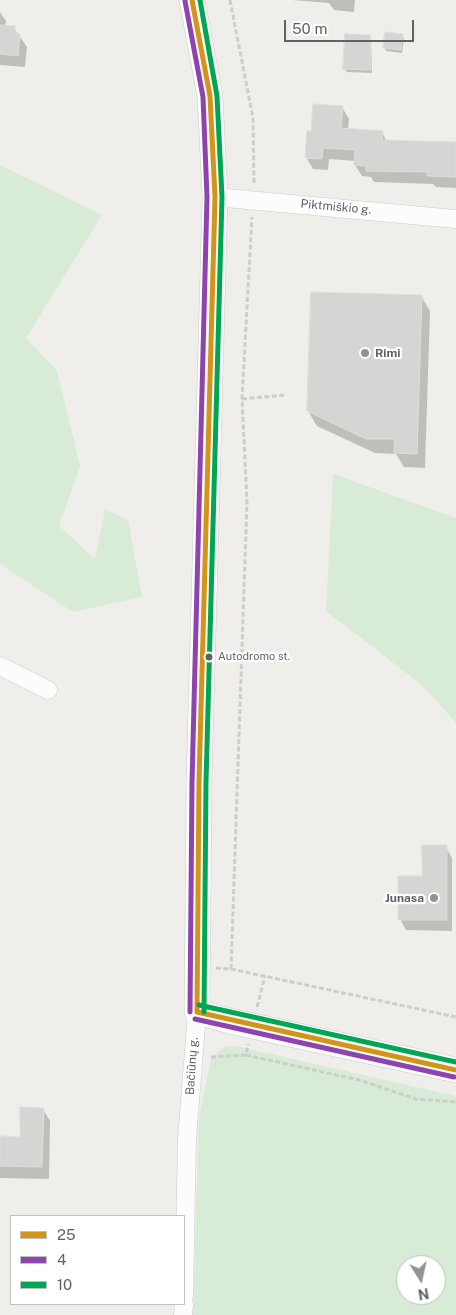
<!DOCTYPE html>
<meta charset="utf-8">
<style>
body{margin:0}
#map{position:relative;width:456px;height:1315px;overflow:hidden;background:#efeeea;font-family:"Public Sans",sans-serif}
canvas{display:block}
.legend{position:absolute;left:10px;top:1215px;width:175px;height:90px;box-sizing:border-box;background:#fff;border:1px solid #bfc1c3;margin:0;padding:6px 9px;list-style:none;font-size:15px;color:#5f6368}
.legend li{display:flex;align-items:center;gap:10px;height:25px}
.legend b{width:25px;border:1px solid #bfc1c3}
.north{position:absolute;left:396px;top:1255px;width:50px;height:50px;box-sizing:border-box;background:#fff;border:1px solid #bfc1c3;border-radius:50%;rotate:170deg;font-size:14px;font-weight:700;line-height:20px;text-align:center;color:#5f6368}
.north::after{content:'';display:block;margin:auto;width:18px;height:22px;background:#919496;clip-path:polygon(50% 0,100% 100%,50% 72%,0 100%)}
.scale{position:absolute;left:284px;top:20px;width:130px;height:22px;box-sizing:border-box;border:2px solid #5f6368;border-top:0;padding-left:6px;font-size:15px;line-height:18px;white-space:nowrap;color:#5f6368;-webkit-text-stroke:4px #fff;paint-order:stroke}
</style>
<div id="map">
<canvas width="456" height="1315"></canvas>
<ul class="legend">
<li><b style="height:6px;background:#d1951a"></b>25</li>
<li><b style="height:6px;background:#8e44ad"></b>4</li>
<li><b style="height:6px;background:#00a651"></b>10</li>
</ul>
<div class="north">N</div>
<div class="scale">50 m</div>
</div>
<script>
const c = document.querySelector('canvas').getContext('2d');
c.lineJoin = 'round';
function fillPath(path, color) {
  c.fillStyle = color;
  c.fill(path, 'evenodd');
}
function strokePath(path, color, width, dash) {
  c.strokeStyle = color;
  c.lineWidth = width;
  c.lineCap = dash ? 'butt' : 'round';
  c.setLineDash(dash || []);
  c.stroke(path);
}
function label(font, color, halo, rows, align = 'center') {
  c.font = font + ' "Public Sans",sans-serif';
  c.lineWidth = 4.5;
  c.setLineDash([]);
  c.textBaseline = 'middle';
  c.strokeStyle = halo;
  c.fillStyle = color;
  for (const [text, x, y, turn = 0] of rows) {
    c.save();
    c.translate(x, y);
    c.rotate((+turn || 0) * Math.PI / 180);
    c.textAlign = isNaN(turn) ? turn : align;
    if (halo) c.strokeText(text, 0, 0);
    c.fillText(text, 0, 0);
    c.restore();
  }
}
fillPath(new Path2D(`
 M 0,165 L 102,215 L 26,338 L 57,371 L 80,466 L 59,526 L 95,559 L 105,509 L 128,520 L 142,597 L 73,612 L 0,564 Z
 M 333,474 L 456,518 L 456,723 L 423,686 L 326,611 Z
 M 235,1046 L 456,1096 L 456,1315 L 193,1315 L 199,1118 L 211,1059 L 223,1047 ZM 406,1265 L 436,1265 L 436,1295 L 406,1295 Z`), '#d8ebd6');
fillPath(new Path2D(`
 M 292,0 L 355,0 L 354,12 L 334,10 L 329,3 Z
 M 0,12 L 6,21 L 5,27 L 14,28 L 27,47 L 25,67 L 0,65 Z
 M 402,35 L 404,38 L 402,53 L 386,51 L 384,47 Z
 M 369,36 L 371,40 L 372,73 L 347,72 L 345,69 Z
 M 342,107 L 349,119 L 348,129 L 382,132 L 387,142 L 456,144 L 456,188 L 436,187 L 433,184 L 374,182 L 371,177 L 362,176 L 355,165 L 356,161 L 329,159 L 328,170 L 313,169 L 306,157 L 312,132 Z
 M 421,296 L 430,311 L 425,468 L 404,467 L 396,454 L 375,453 L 317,426 L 308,411 Z
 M 446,847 L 452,858 L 452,931 L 406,930 L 400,919 Z
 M 43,1109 L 50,1121 L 49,1179 L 0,1178 L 0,1137 L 21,1138 Z`), '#0003');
const building = new Path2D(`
 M 0,25 L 15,26 L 15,33 L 20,34 L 18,56 L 0,54 Z
 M 385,32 L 403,34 L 401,50 L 383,48 Z
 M 345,34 L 370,35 L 371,70 L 343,69 Z
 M 313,104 L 343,106 L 341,128 L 383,131 L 382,140 L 456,142 L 456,177 L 427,176 L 427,172 L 366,171 L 366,166 L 354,165 L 355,150 L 323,148 L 322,159 L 305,158 L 307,131 L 311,131 Z
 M 311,292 L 422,295 L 417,454 L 394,453 L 395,439 L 366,439 L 307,411 Z
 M 422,845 L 447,845 L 447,920 L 398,920 L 398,876 L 422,876 Z
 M 20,1107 L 44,1108 L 42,1167 L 0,1166 L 0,1136 L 20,1137 Z`);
fillPath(building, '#d6d5d3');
strokePath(building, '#deddd9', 1);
const street = new Path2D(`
 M 215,197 L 456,219
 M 0,666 L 48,690
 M 184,1295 L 187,1139 L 197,1012
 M 183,1315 L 184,1304`);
const secondary = new Path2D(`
 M 192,0 L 210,96 L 215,197 L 199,782 L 197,1012 L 230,1021 L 456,1070`);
strokePath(street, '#cbcccc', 19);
strokePath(secondary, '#cacacb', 26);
strokePath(new Path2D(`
 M 230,0 L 253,118 L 254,184
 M 242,399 L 284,395
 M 216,968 L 231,969 L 456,1017
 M 231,969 L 247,502 L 242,399 L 252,217
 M 257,1007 L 265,976
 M 246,1055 L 359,1080 L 416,1099 L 456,1102
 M 211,1057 L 246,1055 L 248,1044`), '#cacfcc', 3, [5, 2.5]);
strokePath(street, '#fdfcfc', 18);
strokePath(secondary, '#fdfcfc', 25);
strokePath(new Path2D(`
 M 192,0 L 210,96 L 215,197 L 199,782 L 197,1012
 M 197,1012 L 456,1070`), '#d1951a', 5);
strokePath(new Path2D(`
 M 185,1 L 203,97 L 207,197 L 192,782 L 190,1012
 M 195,1019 L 454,1077`), '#8e44ad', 5);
strokePath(new Path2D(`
 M 200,0 L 217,96 L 222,197 L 206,782 L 204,1012
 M 199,1005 L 456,1062`), '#00a651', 5);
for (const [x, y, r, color] of [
 [365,353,5,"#919496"],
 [209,657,4.5,"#5f6368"],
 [434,898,5,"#919496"]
]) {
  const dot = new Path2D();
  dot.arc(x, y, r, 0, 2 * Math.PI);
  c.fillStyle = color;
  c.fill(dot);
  strokePath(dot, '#fff', 2);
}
label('11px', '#5f6368', '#fff', [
 ["Autodromo st.",218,657]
], 'left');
label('12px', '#5f6368', '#fff', [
 ["Piktmiškio g.",336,207,5],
 ["Bačiūnų g.",192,1066,-86]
]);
label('bold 12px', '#5f6368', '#fff', [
 ["Rimi",375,353],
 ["Junasa",424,898,"right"]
], 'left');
</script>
